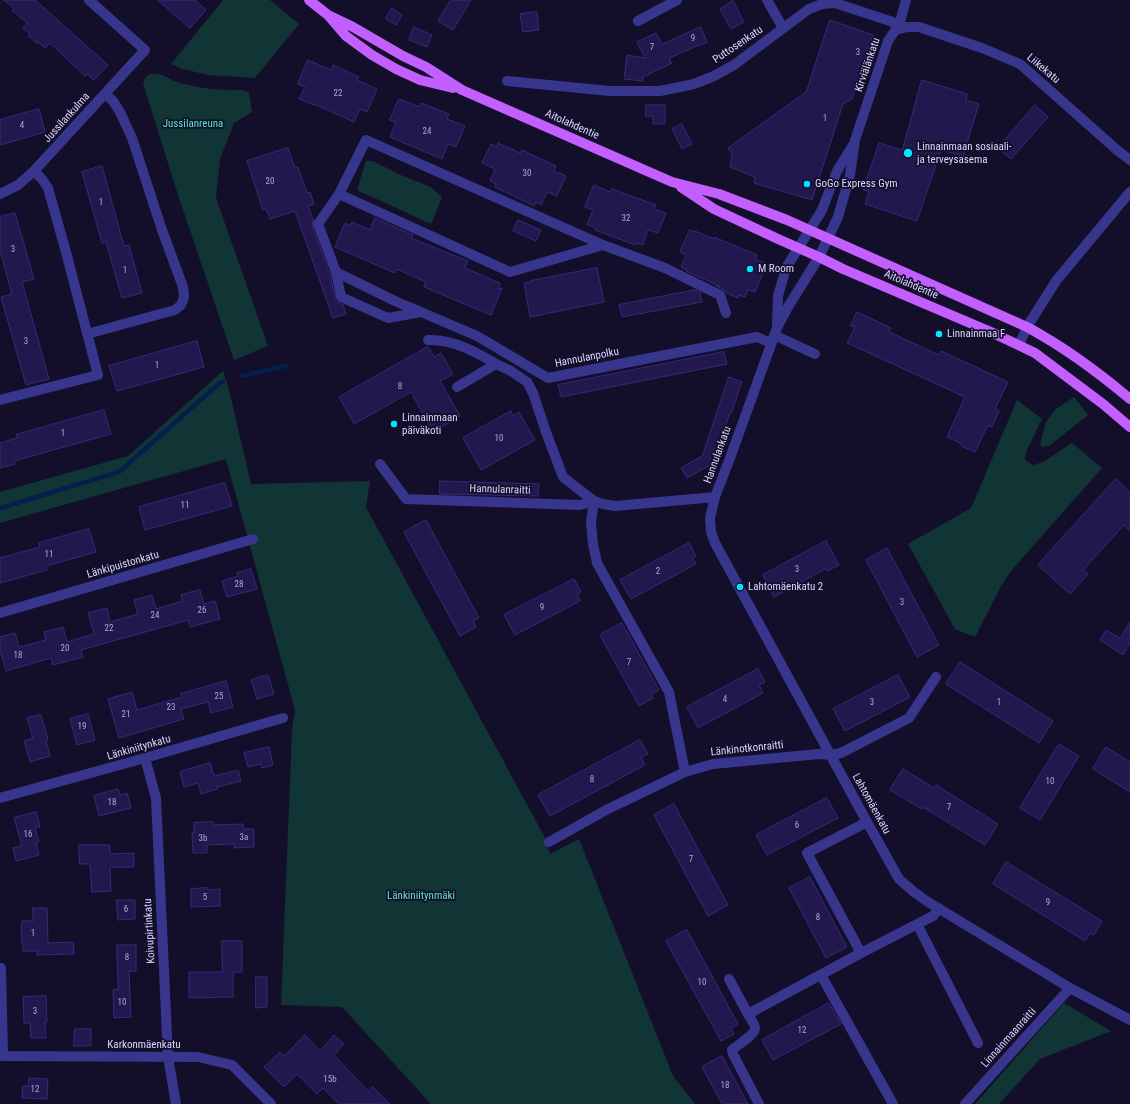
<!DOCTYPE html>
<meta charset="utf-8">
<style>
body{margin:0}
canvas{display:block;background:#130e2a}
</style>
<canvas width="1130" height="1104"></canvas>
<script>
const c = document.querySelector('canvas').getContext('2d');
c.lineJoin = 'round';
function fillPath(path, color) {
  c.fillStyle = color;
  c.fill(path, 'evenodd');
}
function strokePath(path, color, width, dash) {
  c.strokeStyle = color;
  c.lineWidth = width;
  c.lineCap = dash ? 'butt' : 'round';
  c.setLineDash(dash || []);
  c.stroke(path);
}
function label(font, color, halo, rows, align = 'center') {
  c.font = font + ' "Roboto Condensed",sans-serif';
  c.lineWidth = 3.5;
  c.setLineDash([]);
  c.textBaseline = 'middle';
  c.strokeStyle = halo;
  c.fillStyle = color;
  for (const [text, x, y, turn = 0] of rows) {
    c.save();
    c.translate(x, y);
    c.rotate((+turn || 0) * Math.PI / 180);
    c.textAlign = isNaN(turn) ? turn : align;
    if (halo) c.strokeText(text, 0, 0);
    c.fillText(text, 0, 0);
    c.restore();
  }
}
fillPath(new Path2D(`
 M 223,0 L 270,0 L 299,24 L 255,78 L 208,75 L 183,69 L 171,64 Z
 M 150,74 C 160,73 166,77 174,81 C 180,83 187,85 193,86 C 209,90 227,90 243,90 L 249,93 L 252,112 L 234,123 L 220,159 L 216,198 L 268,346 L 234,360 L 178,195 L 147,96 L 143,83 L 146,77 Z
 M 366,161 L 373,161 L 403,176 L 431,187 L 442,197 L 431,224 L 357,190 Z
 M 223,371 L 229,390 L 251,484 L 370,481 L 366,507 L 544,836 L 550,854 L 579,839 L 673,1076 L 695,1104 L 431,1104 L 342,1007 L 281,1005 L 292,730 L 295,710 L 226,459 L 0,523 L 0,492 L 128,456 Z
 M 1074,397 L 1088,415 L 1049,446 L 1042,447 L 1040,444 L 1046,422 L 1056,409 Z
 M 1017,400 L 1042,419 L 1026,452 L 1025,460 L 1033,465 L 1043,462 L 1072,443 L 1102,468 L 1011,571 L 1001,586 L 975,637 L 955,629 L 908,544 L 971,508 Z
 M 1064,1003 L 1111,1031 L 1040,1059 L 999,1104 L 975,1104 Z`), '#103534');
strokePath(new Path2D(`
 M 242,376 L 286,366
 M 0,508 L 119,472 L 221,382 L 223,382`), '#051f4c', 4.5);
const building = new Path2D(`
 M 4,0 L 35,0 L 108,65 L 94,80 L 87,74 L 85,76 L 50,43 L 45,48 L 38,42 L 37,43 L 28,36 L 30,34 L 23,28 L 27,23 L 12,10 L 14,9 Z
 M 158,0 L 195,0 L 206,10 L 190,28 Z
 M 451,0 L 471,0 L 453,30 L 438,21 Z
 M 733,1 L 744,22 L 731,29 L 720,9 Z
 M 392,8 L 402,15 L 396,25 L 386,19 Z
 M 537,12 L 539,30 L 523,32 L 520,14 Z
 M 830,20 L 873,35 L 852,99 L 843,104 L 812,200 L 754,183 L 755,177 L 730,167 L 732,154 L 728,148 L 806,92 Z
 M 414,27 L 432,35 L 427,47 L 409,40 Z
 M 701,27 L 707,42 L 669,58 L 671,63 L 672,63 L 643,77 L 643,81 L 624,79 L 627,55 L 645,58 L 637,42 L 656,33 L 662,44 Z
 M 308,60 L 331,70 L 333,65 L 359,77 L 357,80 L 377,89 L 367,112 L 360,109 L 354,122 L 314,104 L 314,105 L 299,99 L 305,87 L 298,84 Z
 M 922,80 L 967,94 L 966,100 L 979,104 L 963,156 L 941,150 L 917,221 L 865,204 L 869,191 L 863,190 L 879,143 L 902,150 Z
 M 399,99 L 420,107 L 421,103 L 449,114 L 447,119 L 465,126 L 456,147 L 448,144 L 442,159 L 390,137 L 396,122 L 390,120 Z
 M 646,105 L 665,105 L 665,124 L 653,124 L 653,116 L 646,116 Z
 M 1035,105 L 1048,117 L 1011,159 L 998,148 Z
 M 39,109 L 45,132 L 0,145 L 0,120 Z
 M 682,124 L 692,144 L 682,149 L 672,129 Z
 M 498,143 L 520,153 L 522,150 L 556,166 L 554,171 L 566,176 L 557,196 L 547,192 L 541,205 L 536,202 L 534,206 L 495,187 L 496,184 L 490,181 L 495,169 L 482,163 L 491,144 L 497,147 Z
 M 288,148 L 295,168 L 298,167 L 307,193 L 310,192 L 314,204 L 308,206 L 313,220 L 312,226 L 330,274 L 335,299 L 336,301 L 343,305 L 346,314 L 333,318 L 295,211 L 270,219 L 266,209 L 263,210 L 247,161 Z
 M 102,166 L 124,246 L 129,245 L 142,293 L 122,298 L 106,242 L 102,243 L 82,172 Z
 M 594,185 L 610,192 L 612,189 L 656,205 L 654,209 L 666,213 L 658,233 L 648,230 L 643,245 L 636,243 L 635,245 L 595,230 L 596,228 L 587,224 L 593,210 L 585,207 Z
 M 15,213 L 34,279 L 22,282 L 49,379 L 26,385 L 1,297 L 12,294 L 0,250 L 0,217 Z
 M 375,218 L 413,235 L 411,238 L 468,261 L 465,268 L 500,283 L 498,289 L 502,288 L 491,315 L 424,287 L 426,282 L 396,269 L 395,273 L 335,247 L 345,223 L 351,226 L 352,222 L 370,230 Z
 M 518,220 L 541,230 L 536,241 L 513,231 Z
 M 690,230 L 694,232 L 695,231 L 714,239 L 714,237 L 757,255 L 756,259 L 767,264 L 755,292 L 748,290 L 745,297 L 739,295 L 738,298 L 726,293 L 723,289 L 716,286 L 719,286 L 695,275 L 686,271 L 687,270 L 681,267 L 686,255 L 680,252 Z
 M 597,268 L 604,302 L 530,317 L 524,283 L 531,282 L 531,281 Z
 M 695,290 L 700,292 L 702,302 L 622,317 L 619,305 Z
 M 857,312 L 891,328 L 889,332 L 939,355 L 941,351 L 1008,382 L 995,409 L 999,411 L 992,427 L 988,425 L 975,452 L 961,446 L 962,444 L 947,437 L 965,397 L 847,343 L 855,327 L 851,326 Z
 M 197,341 L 204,367 L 117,391 L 109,366 Z
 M 428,347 L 434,357 L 441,353 L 453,374 L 440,381 L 460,416 L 433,432 L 411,392 L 354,424 L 339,397 Z
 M 724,352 L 727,364 L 561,397 L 558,385 Z
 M 729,377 L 742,382 L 731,414 L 730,413 L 712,464 L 687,478 L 681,468 L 702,456 Z
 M 104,410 L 111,434 L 14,461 L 15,464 L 0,468 L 0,443 L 17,438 L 16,435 Z
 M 511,411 L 513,416 L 519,412 L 535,440 L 481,470 L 463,438 Z
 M 1116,479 L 1130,492 L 1130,531 L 1124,525 L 1083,570 L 1088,574 L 1070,594 L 1038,565 Z
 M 440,481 L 539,484 L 538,496 L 440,494 Z
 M 225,483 L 232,506 L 145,530 L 139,507 Z
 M 426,520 L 479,618 L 473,621 L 476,627 L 460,636 L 404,532 Z
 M 89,529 L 96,552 L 46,566 L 47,570 L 0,583 L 0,558 L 40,547 L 39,543 Z
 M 826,541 L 839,565 L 827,571 L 825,569 L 774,597 L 763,575 Z
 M 689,543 L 696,556 L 693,558 L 696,564 L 631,599 L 620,580 Z
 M 887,548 L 939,645 L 917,657 L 866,560 Z
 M 251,569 L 257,589 L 227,597 L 222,581 L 238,576 L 237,573 Z
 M 574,579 L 581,592 L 577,594 L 580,601 L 515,635 L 504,615 Z
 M 200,590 L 204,604 L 215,601 L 220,619 L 190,627 L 188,620 L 81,650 L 83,657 L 53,665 L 51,658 L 6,671 L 0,650 L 0,637 L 15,633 L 19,647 L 46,640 L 44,632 L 63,627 L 67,642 L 94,634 L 88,613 L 107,608 L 110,622 L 138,614 L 134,600 L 152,595 L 156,609 L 183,601 L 181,595 Z
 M 1130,622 L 1130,643 L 1123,655 L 1100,640 L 1106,630 L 1120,638 Z
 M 622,623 L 659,690 L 651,695 L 653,698 L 639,706 L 600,635 Z
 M 960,662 L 1053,721 L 1039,743 L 946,684 Z
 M 758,669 L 765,682 L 759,685 L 763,693 L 698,728 L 687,707 Z
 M 268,675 L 274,694 L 257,699 L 251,680 Z
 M 898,675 L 910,697 L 845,731 L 833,709 Z
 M 226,681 L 233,707 L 211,713 L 208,702 L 181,709 L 184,719 L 119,738 L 108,699 L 132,692 L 137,710 L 182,697 L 181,694 Z
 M 88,714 L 95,740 L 77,745 L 70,719 Z
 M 41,715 L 48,739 L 46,740 L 50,756 L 30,762 L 24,741 L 33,738 L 27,718 Z
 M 640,740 L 648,754 L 641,757 L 645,765 L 550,816 L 538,795 Z
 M 1059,744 L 1079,756 L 1040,820 L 1020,808 Z
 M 269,747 L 273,765 L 262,768 L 261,764 L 248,767 L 244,753 Z
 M 1106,747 L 1130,762 L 1130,792 L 1093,769 Z
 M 210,763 L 214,776 L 238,770 L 241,781 L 217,787 L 217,789 L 201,794 L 198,783 L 184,787 L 180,772 Z
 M 903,769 L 934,788 L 936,785 L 998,824 L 985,845 L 923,807 L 922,809 L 890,790 Z
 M 118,789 L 120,795 L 127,793 L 131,808 L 99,816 L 94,796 Z
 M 827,798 L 838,818 L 767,855 L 756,835 Z
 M 674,804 L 728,905 L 708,916 L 654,815 Z
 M 36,812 L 40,827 L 35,828 L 39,842 L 36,843 L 39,855 L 16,861 L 13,848 L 22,846 L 14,818 Z
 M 213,822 L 213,825 L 243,824 L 243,829 L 254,829 L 254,847 L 234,848 L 234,844 L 207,845 L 207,853 L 193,853 L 192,833 L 194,833 L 194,823 Z
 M 79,845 L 110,845 L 110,854 L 134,853 L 134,867 L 110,867 L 111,891 L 92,892 L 90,864 L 80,864 Z
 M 1006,862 L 1102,921 L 1094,935 L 1090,933 L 1085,941 L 993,884 Z
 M 810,877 L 847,947 L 826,958 L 789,888 Z
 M 208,888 L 208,890 L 220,889 L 220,906 L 191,907 L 191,889 Z
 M 117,900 L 135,900 L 135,919 L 118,920 Z
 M 33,908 L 47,908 L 48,943 L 73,942 L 74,954 L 37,955 L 37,951 L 23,951 L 21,932 L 22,921 L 33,921 Z
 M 687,930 L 738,1024 L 731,1028 L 734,1034 L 721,1041 L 666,941 Z
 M 222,941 L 242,941 L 242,972 L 233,972 L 233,997 L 189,998 L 189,972 L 222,972 Z
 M 117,945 L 136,945 L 136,971 L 129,971 L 131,1017 L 114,1018 L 113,990 L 118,989 Z
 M 256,977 L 267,977 L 267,1007 L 256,1008 Z
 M 46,996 L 47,1022 L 45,1022 L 46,1038 L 31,1038 L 30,1023 L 24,1023 L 23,997 Z
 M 829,1003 L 841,1024 L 773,1060 L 762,1040 Z
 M 75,1029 L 91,1029 L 91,1046 L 74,1046 Z
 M 305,1035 L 320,1051 L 334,1035 L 344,1044 L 334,1055 L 368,1091 L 373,1087 L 390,1104 L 339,1104 L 323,1088 L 317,1094 L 297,1074 L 284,1087 L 264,1067 L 280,1052 L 284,1056 Z
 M 722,1056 L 748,1104 L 722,1104 L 702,1067 Z
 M 29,1078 L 48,1079 L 47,1099 L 22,1098 L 23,1086 L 28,1086 Z`);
fillPath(building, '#23184d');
strokePath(building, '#38287b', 1);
strokePath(new Path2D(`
 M 767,0 L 783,28
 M 906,0 L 898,29 L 894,32 L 888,41 L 855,140 L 850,175 L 838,217 L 819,257 L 788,307 L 777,328 L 730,458 L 715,497 L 710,518 L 711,532 L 715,543 L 867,822 L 899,879 L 914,892 L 928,902 L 1070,988 L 1130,1020
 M 638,21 L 677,0
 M 898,29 L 907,27 L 919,27 L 982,48 L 1020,64 L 1117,150 L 1130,160
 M 507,81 L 610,91 L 660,91 L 694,84 L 714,76 L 734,65 L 809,9 L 822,4 L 835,3 L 893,22 L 898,29
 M 0,194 L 18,185 L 34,171 L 145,50 L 89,0
 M 339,194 L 510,272 L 603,245
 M 336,272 L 397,302 L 421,312
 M 726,313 L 720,295 L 665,268 L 603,245 L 366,140 L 339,194 L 318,224 L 336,272 L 341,297 L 388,318 L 421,312 L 477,336 L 548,378 L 757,337 L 771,343
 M 777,324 L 778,296 L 786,268 L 822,210 L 837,171 L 853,145
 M 87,334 L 175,310 L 181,305 L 184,297 L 183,287 L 162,230 L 132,138 L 120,112 L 113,101 L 105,94
 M 774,335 L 815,354
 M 428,340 C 453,339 476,352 496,364
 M 1019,345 L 1027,327 L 1056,281 L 1130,192
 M 457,387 L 496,364 L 511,371 L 527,382 L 533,393 L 546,432 L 563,477 L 594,501 L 603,504 L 615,506 L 715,497
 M 0,400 L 98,375 L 66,252 L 48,188 L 42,179 L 34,171
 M 380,464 L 406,499 L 580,505 L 594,501
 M 594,501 L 591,522 L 593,544 L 597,563 L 669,692 L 685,772
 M 0,613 L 253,539
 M 145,758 L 156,798 L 168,1057 L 176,1104
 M 0,798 L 145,758 L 283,718
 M 549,842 L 608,809 L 685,772 L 713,764 L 819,754 L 831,755 L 841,753 L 909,718 L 936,677
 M 917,924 L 978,1043
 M 861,953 L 807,853 L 867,822
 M 1,968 L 3,1056
 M 821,975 L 893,1104
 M 729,979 L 748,1014 L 861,953 L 933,916 L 939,908
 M 748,1014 C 750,1018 755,1024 755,1028 C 755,1035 737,1045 732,1050 L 733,1054 L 759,1104
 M 0,1056 L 198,1057 L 232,1065 L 271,1104
 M 965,1104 L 1070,988`), '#38358d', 10);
strokePath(new Path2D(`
 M 309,0 L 328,15 L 346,36 L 372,55 L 396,69 L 420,80 L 453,88
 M 328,15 L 353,27 L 403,56 L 426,67 L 462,90 L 672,182 L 719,194 L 787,220 L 1027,327 C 1064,347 1098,372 1130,399
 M 681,187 L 714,209 L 778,239 L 819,257 L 843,269 L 991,332 L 1035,353 L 1103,404 L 1130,427`), '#c35eff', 10);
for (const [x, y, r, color] of [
 [908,153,5,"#03e6ff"],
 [807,184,4,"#03e6ff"],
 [750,269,4,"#03e6ff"],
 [939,334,4,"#03e6ff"],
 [394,424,4,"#03e6ff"],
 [740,587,4,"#03e6ff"]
]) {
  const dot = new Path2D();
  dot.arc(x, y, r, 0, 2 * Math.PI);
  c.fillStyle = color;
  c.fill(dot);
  strokePath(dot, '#130e2a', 1.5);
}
label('9px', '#aea7d2', null, [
 ["9",693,39],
 ["7",652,48],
 ["3",858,53],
 ["22",338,94],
 ["1",825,119],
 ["4",22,126],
 ["24",427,132],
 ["30",527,174],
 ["20",270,182],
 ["1",101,203],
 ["32",626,219],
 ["3",13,250],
 ["1",125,271],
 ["3",26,342],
 ["1",157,366],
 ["8",400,387],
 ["1",63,434],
 ["10",499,439],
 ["11",185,506],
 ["11",49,555],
 ["3",797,570],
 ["2",658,572],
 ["28",239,585],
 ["3",902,603],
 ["9",542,608],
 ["26",202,611],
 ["24",155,616],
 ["22",109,629],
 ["20",65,649],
 ["18",18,656],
 ["7",629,663],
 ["25",219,697],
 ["4",725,700],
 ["3",872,703],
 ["1",999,703],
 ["23",171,708],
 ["21",126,715],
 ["19",82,727],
 ["8",592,780],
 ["10",1050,782],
 ["18",112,803],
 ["7",949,808],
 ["6",797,826],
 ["16",28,835],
 ["3a",244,838],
 ["3b",203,839],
 ["7",691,860],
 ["5",205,898],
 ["9",1048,903],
 ["6",126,910],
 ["8",818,918],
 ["1",33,934],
 ["8",127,958],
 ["10",702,983],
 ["10",122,1003],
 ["3",35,1012],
 ["12",802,1031],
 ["15b",330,1080],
 ["18",725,1086],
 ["12",35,1090]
]);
label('11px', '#dcd7ff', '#130e2a', [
 ["Puttosenkatu",738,45,-34],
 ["Kirviälänkatu",868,65,-71],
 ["Liikekatu",1043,69,40],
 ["Jussilankulma",67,118,-48],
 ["Aitolahdentie",572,125,24],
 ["Aitolahdentie",911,285,23],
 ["Hannulanpolku",587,358,-11],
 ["Hannulankatu",718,455,-70],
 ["Hannulanraitti",500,490,2],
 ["Länkipuistonkatu",123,565,-16],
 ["Länkiniitynkatu",139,748,-16],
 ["Länkinotkonraitti",747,749,-6],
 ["Lahtomäenkatu",871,804,61],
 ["Koivupirtinkatu",150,931,-93],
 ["Linnainmaanraitti",1009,1038,-48],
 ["Karkonmäenkatu",144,1045]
]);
label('11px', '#57ebc6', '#130e2a', [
 ["Jussilanreuna",193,124],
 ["Länkiniitynmäki",421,896]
]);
label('11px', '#dcd7ff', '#130e2a', [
 ["Linnainmaan sosiaali-",917,147],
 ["ja terveysasema",917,160],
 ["GoGo Express Gym",815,184],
 ["M Room",758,269],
 ["Linnainmaa F",947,334],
 ["Linnainmaan",402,418],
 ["päiväkoti",402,431],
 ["Lahtomäenkatu 2",748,587]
], 'left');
</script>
